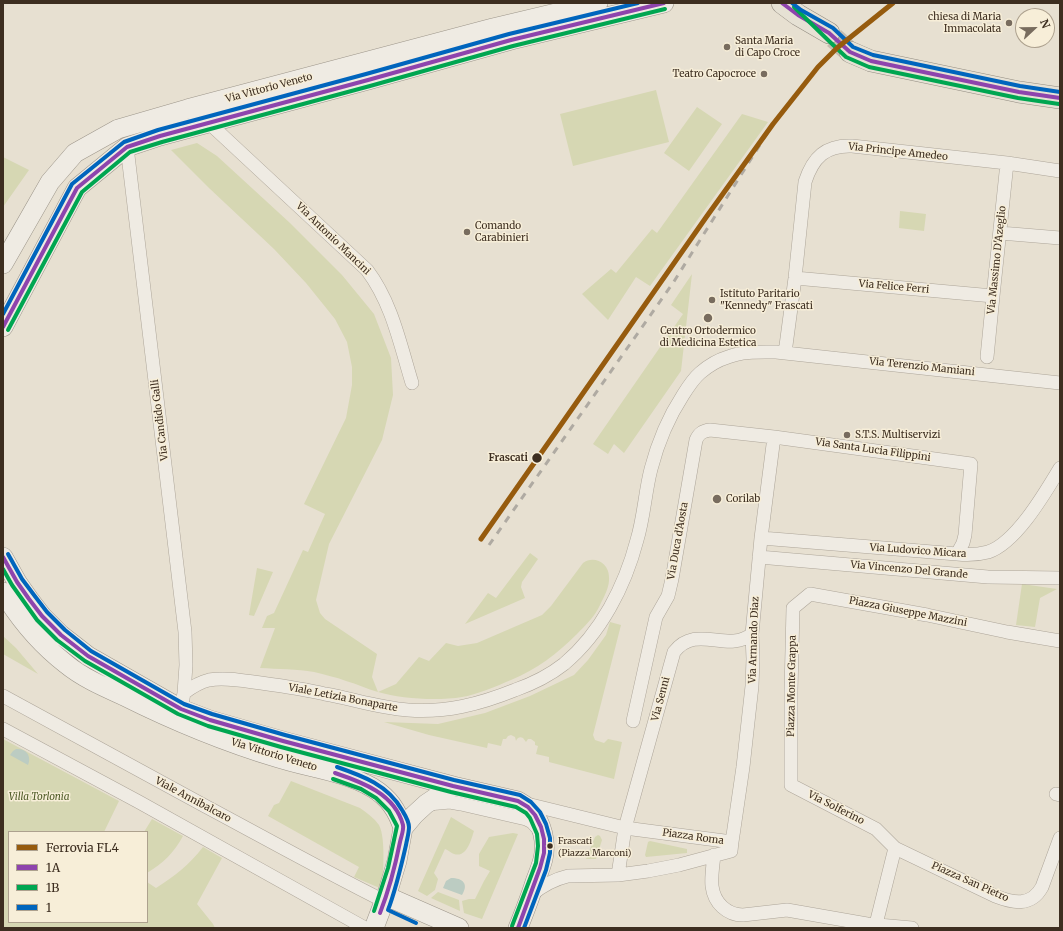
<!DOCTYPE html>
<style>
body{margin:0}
#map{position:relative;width:1063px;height:931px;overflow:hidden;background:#e7e0d1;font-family:Merriweather,serif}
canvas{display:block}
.frame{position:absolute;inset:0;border:4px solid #3d2e20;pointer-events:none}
.legend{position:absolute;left:8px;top:831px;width:140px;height:92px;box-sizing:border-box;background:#f7eed8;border:1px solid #ada18e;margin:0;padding:5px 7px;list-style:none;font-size:12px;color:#3d2e20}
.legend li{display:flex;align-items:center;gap:8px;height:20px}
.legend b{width:20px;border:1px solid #ada18e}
.north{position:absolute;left:1015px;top:8px;width:40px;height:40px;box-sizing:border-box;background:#f7eed8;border:1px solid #ada18e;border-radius:50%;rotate:68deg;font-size:11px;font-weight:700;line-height:16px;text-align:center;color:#3d2e20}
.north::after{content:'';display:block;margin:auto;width:14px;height:18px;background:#786c5e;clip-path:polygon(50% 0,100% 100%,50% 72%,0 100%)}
</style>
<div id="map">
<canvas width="1063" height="931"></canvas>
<div class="frame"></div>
<ul class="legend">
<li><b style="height:5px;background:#965b0e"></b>Ferrovia FL4</li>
<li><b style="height:5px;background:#8e44ad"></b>1A</li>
<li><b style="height:5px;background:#00a651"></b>1B</li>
<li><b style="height:5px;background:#0065bd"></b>1</li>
</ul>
<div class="north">N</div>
</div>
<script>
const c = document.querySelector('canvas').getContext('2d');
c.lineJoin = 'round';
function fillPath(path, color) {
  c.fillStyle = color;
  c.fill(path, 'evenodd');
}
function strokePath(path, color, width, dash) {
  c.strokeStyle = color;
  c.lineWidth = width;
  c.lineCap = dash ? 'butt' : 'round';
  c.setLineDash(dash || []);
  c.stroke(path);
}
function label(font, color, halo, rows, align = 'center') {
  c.font = font + ' Merriweather,serif';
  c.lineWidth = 3;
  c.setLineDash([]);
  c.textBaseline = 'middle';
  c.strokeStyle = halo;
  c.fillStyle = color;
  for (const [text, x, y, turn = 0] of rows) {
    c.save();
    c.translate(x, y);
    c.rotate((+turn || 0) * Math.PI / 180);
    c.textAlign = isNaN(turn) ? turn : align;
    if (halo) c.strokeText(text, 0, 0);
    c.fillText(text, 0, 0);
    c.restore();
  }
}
fillPath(new Path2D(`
 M 656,90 L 669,142 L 573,166 L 560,114 Z
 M 697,107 L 722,124 L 689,171 L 664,153 Z
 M 742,114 L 768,122 L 650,286 L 636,277 L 608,320 L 582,294 L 611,269 L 616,273 L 652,229 L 657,233 Z
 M 197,143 L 217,156 L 290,223 L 342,275 L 374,314 L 391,358 L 393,395 L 382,440 L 329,544 L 316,600 L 320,613 L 325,619 L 377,654 L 372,677 L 378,692 L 396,684 L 419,657 L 429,661 L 446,643 L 458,646 L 477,643 L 542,615 L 551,606 L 583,563 C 594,555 609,563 609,577 C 610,586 604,597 600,605 C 595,616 586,625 577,634 C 557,654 537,669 511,680 C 497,686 476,695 462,697 C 438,701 401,699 378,692 C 367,689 357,684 346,681 C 336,677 325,675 314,672 C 297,669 278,669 260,668 L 275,628 L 262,628 L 267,616 L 274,613 L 303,550 L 308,552 L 325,514 L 304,504 L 346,418 L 352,385 L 352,367 L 347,342 L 335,319 L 306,283 L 274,249 L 209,188 L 171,150 Z
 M 3,157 L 29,170 L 3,207 Z
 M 900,211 L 926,214 L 924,231 L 899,228 Z
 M 692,274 L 681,371 L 624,453 L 614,444 L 608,454 L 593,444 L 683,314 L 671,305 Z
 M 530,553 L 538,559 L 522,582 L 521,587 L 525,598 L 465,624 L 488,593 L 496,598 Z
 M 257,568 L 273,572 L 254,616 L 249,615 Z
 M 1022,584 L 1057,589 L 1040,598 L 1035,627 L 1016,625 Z
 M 610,622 L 621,625 L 593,735 L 595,740 L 604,743 L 608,739 L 622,742 L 614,779 L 549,762 L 549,757 L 536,754 L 538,746 L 535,745 L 535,742 L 531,739 L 528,739 L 526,742 L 523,738 C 520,736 517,738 516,741 L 515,737 L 511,735 L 508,736 L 506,739 L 503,739 L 501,746 L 488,743 L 487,748 L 429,735 L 384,722 L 438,724 L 485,713 L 530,696 L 574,675 L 588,660 L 606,635 Z
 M 3,636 L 16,648 L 38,674 L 3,654 Z
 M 3,739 L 119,801 L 104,832 L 9,832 L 9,922 L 147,922 L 147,882 L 156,888 C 175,876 189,865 203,847 L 222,858 L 197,904 L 213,924 L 215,928 L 3,928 Z
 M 291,781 L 360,808 C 367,813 374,818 379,825 C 386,838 383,874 382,889 L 354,877 L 359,867 L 268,816 L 274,805 L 279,803 Z
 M 451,817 L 474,831 C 471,840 467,858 454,854 C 451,853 448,850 445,849 L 434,873 L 438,879 L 435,890 L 427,896 L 418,891 Z
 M 152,819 L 183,836 C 174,853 163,863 147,873 L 147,832 L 144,832 Z
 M 513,833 L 518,834 L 482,919 L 464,913 L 462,901 L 469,899 L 475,899 L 484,881 L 490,871 L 479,866 L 479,854 L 489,837 Z
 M 598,835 L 600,836 L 602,840 L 596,859 L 586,859 L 595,837 Z
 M 650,841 L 687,849 L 687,853 L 646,857 L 645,855 L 648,842 Z
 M 438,892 L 459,900 L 460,911 L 431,898 Z`), '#d6d7b3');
fillPath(new Path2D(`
 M 16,749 C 26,748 32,756 28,765 L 10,755 L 13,751 Z
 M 451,878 C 463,878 469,884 462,895 L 443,888 L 446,881 Z`), '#bcccc2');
strokePath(new Path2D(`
 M 834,38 L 850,52`), '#c5bcae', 21, [21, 10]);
const street = new Path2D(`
 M 209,123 L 367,270 C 392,303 400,344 412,383
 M 127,147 L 185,632 L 186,665 L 184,693
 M 1000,233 L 1060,238
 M 795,278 L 993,296
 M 785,353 L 795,278 L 805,182 C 813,157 826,145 852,146 L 1007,163 L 1060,171
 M 987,357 L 993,296 L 1007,163
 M 761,538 L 957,554 C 967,555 977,555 988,552 C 1016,543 1045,493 1060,468
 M 759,557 L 988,577 L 1060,578
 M 1060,641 L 1007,632 L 927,615 L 810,594 L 793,608 L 791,691 L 791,785 L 876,829 L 895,848 L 995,896 C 1013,903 1031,907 1042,887 L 1060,838
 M 3,696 C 70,733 138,769 205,806 C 265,838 324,871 384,901
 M 177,716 L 181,709 L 184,693 C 192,687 200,682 209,680 C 226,677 245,681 261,683 C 283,686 304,689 325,694 C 353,699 380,708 408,710 C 446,713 480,704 515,690 C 532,684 550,675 564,664 C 601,633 625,586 637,540 C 644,517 645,492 651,469 C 658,442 668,418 683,395 C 688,387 693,379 700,373 C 708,366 718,360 728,357 C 743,351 760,352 776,352 L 1060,383
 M 633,721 L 656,617 L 668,596 L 672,579 L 696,440 C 699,433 703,431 710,430 L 774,437 L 971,464 L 965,535 L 963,543 L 957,554
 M 3,729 L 139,802 L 365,928
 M 1056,794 L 1060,795
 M 523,803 L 625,828 L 732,842 L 731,851 L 679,865 L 648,871 L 618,875 L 568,876 C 555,879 542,886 531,895
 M 428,804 L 450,802 L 461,804 L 526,819 L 532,822 L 539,830
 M 732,842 L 743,767 L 752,686 L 753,659 L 752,634 L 761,538 L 774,437
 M 714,855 C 713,865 711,876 712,886 C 714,903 727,915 743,915 L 787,910 L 867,924 L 912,928
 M 618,875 L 625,828 L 674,652 C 697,623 727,654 752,634
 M 875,928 L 895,848`);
const secondary = new Path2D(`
 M 3,264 L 50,182 L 75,153 L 118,129 L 187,109 L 493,28 L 598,3
 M 3,327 L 77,188 L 127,147 L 160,136 L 368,80 L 511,40 L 664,3
 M 3,557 L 17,582 L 29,599 L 42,616 L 61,635 L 88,656 L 181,709 L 210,720 L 283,741 L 453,786 L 518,801 C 522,804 527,806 531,810 C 542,823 547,842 543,859 C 541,867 538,874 535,882 C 530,898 524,913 518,928
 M 3,592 C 20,620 40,644 66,664 C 83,678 104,687 124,696 C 174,721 225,742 278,758 C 309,768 344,771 373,788 C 389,798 397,810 403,828
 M 386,896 L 459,928
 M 374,928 L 388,891 L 397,861 L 403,828 L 414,815 L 426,804 L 453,786`);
const primary = new Path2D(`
 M 782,3 L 798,15 L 829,33
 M 850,52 L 871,61 L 1019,92 L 1060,98`);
strokePath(street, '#ada599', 14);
strokePath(secondary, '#9c958a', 20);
strokePath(primary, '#928b80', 22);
strokePath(street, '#efebe3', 13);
strokePath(secondary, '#efebe3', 19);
strokePath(primary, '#e6e1d4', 21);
strokePath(new Path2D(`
 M 489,545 L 673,283 L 773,124`), '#afaaa2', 3, [7, 7]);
strokePath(new Path2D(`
 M 782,3 L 798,15 L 829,33 L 850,52 L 871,61 L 1019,92 L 1060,98
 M 3,327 L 77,188 L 127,147 L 160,136 L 368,80 L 511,40 L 664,3
 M 3,557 L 17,582 L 29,599 L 42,616 L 61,635 L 88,656 L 181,709 L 210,720 L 283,741 L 453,786 L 518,801 L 528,807 L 535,815 L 541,827 L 544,839 L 544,853 L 540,868 L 518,928
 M 335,773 C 362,782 395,794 403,825 C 404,830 401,837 400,842 C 395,867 389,890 380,913`), '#8e44ad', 4);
strokePath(new Path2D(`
 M 794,7 L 830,42 L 846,57 L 869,67 L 1018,98 L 1059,104
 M 8,330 L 82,192 L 130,152 L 162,142 L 370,86 L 513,46 L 665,9
 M 3,569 L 12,585 L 37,620 L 57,640 L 85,661 L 178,714 L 208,726 L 281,747 L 451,792 L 516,807 L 526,813 L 530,818 L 537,834 L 538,846 L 536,863 L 512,926
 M 333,779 L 361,789 L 376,798 L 389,811 L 397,826 L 388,868 L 374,911`), '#00a651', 4);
strokePath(new Path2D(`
 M 792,3 L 801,10 L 833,28 L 853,47 L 873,55 L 1020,86 L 1060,92
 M 3,314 L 72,184 L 124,142 L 158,130 L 366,74 L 509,34 L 638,3
 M 8,554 L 22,579 L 34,595 L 47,612 L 65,630 L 91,651 L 184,704 L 212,714 L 285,735 L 454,780 L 520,795 L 531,802 L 540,812 L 546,824 L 550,838 L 550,853 L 546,870 L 524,928
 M 337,767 C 363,776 388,785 402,810 C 405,815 409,821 409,827 C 409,833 407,839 406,845 C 401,867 396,889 388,910 L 416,923`), '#0065bd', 4);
strokePath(new Path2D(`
 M 481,539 L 707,216 L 773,124 L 818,67 L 837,48 L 893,3`), '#965b0e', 5);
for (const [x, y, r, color] of [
 [1009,23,4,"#786c5e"],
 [727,47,4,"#786c5e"],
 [764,74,4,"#786c5e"],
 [467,232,4,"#786c5e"],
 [712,300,4,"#786c5e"],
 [708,318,5,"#786c5e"],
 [847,435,4,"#786c5e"],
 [537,458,5.5,"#3d2e20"],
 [717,499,5,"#786c5e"],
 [550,846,3.5,"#3d2e20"]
]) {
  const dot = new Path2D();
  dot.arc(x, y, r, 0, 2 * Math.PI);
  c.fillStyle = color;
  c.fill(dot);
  strokePath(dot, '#f7eed8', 1.5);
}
label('9px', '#3d2e20', '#f7eed8', [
 ["Frascati",558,841],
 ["(Piazza Marconi)",558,853]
], 'left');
label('10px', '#3d2e20', '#f7eed8', [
 ["chiesa di Maria",1001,17,"right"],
 ["Immacolata",1001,29,"right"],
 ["Santa Maria",735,41],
 ["di Capo Croce",735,53],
 ["Teatro Capocroce",756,74,"right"],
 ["Comando",475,226],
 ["Carabinieri",475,238],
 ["Istituto Paritario",720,294],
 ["\"Kennedy\" Frascati",720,306],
 ["Centro Ortodermico",708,331,"center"],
 ["di Medicina Estetica",708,343,"center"],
 ["S.T.S. Multiservizi",855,435],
 ["Corilab",726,499]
], 'left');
label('10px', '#3d2e20', '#f7eed8', [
 ["Via Vittorio Veneto",269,88,-15],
 ["Via Principe Amedeo",898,152,6],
 ["Via Antonio Mancini",333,239,44],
 ["Via Massimo D'Azeglio",997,260,-84],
 ["Via Felice Ferri",894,287,5],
 ["Via Terenzio Mamiani",922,367,6],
 ["Via Candido Galli",160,420,-97],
 ["Via Santa Lucia Filippini",873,450,8],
 ["Via Duca d'Aosta",678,541,-80],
 ["Via Ludovico Micara",918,551,4],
 ["Via Vincenzo Del Grande",909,570,5],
 ["Piazza Giuseppe Mazzini",908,612,11],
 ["Via Armando Diaz",754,640,-88],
 ["Piazza Monte Grappa",792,686,-89],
 ["Viale Letizia Bonaparte",343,698,11],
 ["Via Senni",661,699,-75],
 ["Via Vittorio Veneto",274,755,17],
 ["Viale Annibalcaro",193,800,28],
 ["Via Solferino",836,808,27],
 ["Piazza Roma",693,837,8],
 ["Piazza San Pietro",970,882,24]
]);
label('bold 10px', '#3d2e20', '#f7eed8', [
 ["Frascati",528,458]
], 'right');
label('italic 10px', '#4d5a26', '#f7eed8', [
 ["Villa Torlonia",39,797]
]);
</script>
